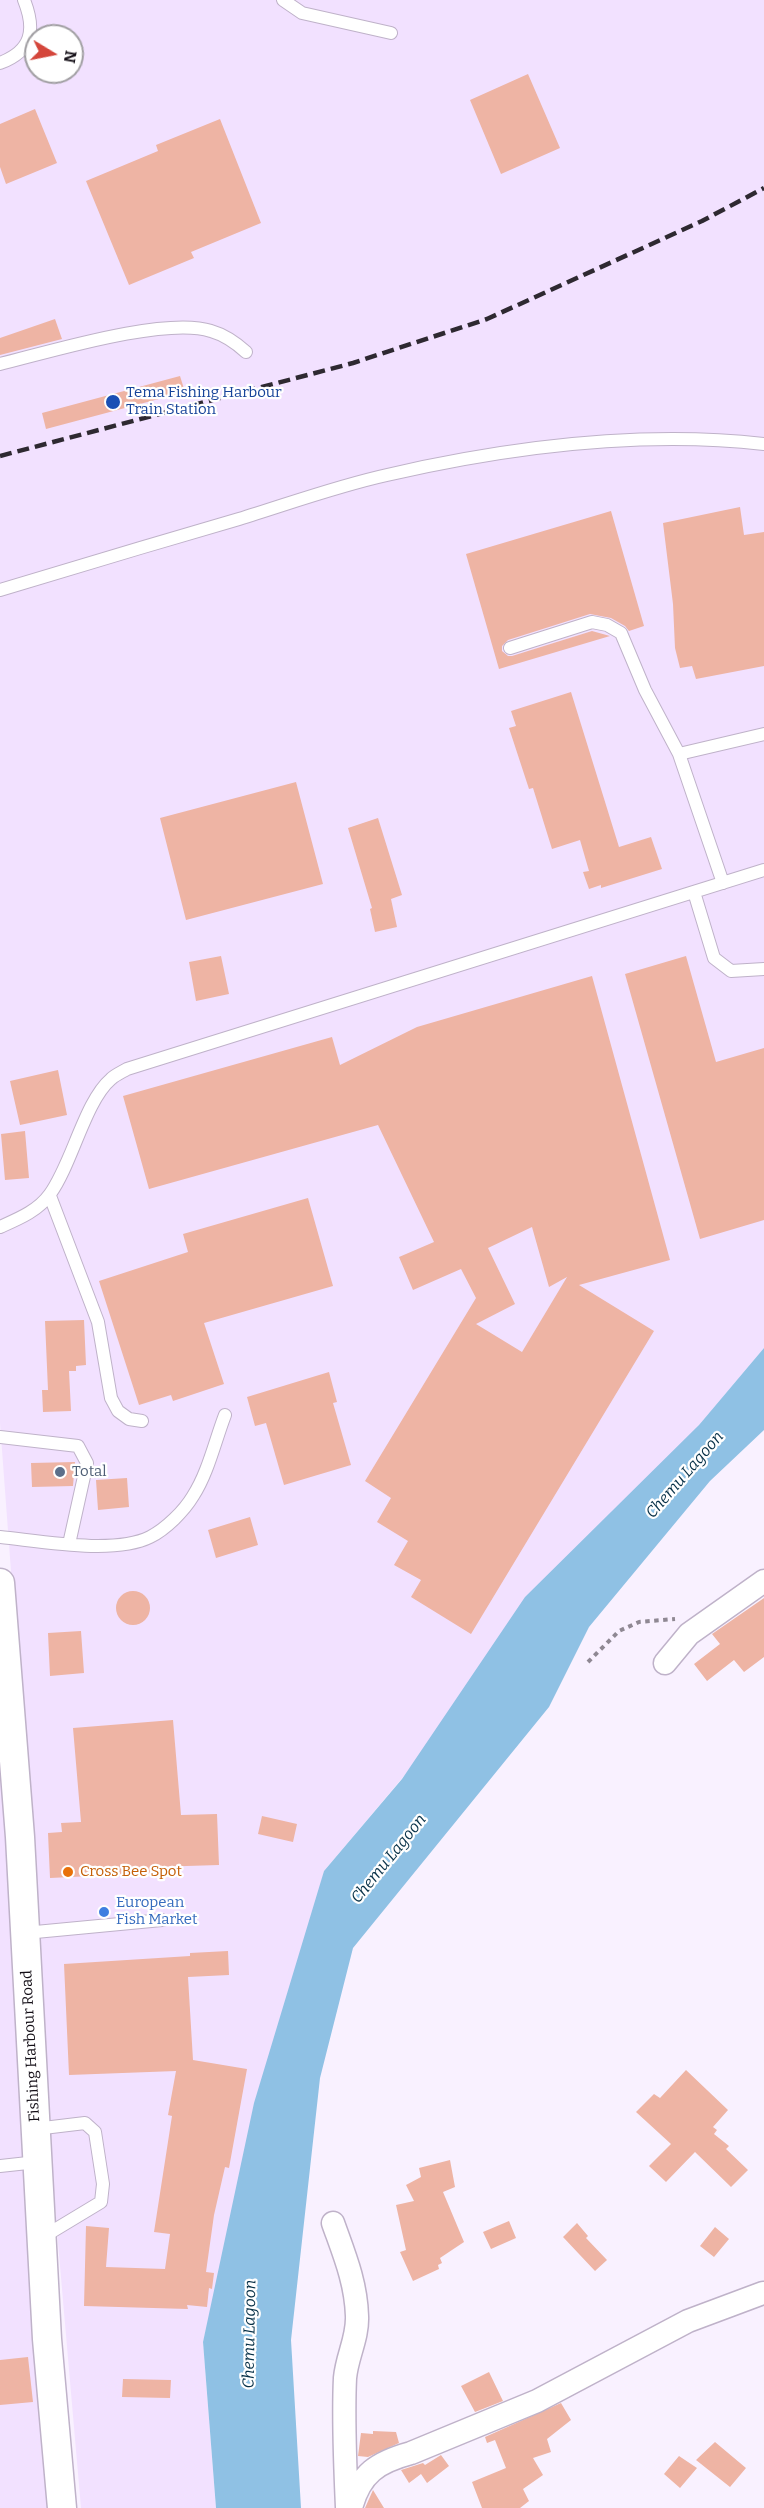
<!DOCTYPE html>
<style>
body{margin:0}
#map{position:relative;width:764px;height:2508px;overflow:hidden;background:#f9f1ff;font-family:Bitter,serif}
canvas{display:block}
.north{position:absolute;left:24px;top:24px;width:60px;height:60px;box-sizing:border-box;background:#fff;border:2px solid #a19fa3;border-radius:50%;rotate:100deg;font-size:16px;font-weight:700;line-height:24px;text-align:center;color:#151018}
.north::after{content:'';display:block;margin:auto;width:21px;height:27px;background:#d4463b;clip-path:polygon(50% 0,100% 100%,50% 72%,0 100%)}
</style>
<div id="map">
<canvas width="764" height="2508"></canvas>
<div class="north">N</div>
</div>
<script>
const c = document.querySelector('canvas').getContext('2d');
c.lineJoin = 'round';
function fillPath(path, color) {
  c.fillStyle = color;
  c.fill(path, 'evenodd');
}
function strokePath(path, color, width, dash) {
  c.strokeStyle = color;
  c.lineWidth = width;
  c.lineCap = dash ? 'butt' : 'round';
  c.setLineDash(dash || []);
  c.stroke(path);
}
function label(font, color, halo, rows, align = 'center') {
  c.font = font + ' Bitter,serif';
  c.lineWidth = 4.5;
  c.setLineDash([]);
  c.textBaseline = 'middle';
  c.strokeStyle = halo;
  c.fillStyle = color;
  for (const [text, x, y, turn = 0] of rows) {
    c.save();
    c.translate(x, y);
    c.rotate((+turn || 0) * Math.PI / 180);
    c.textAlign = isNaN(turn) ? turn : align;
    if (halo) c.strokeText(text, 0, 0);
    c.fillText(text, 0, 0);
    c.restore();
  }
}
fillPath(new Path2D(`
 M 0,0 L 764,0 L 764,1348 L 324,1871 L 203,2342 L 216,2508 L 81,2508 L 45,2093 L 15,1625 L 0,1423 ZM 36,36 L 72,36 L 72,72 L 36,72 Z
 M 0,1723 L 53,2508 L 0,2508 Z`), '#f2e1ff');
fillPath(new Path2D(`
 M 764,1348 L 764,1430 L 710,1481 L 589,1627 L 549,1707 L 353,1948 L 320,2078 L 291,2340 L 301,2508 L 216,2508 L 203,2342 L 254,2103 L 324,1871 L 402,1779 L 525,1597 L 699,1425 Z`), '#8fc1e4');
fillPath(new Path2D(`
 M 528,74 L 560,148 L 501,174 L 470,100 Z
 M 35,109 L 57,163 L 6,184 L 0,167 L 0,124 Z
 M 220,119 L 261,223 L 191,252 L 194,258 L 129,285 L 86,181 L 158,151 L 156,145 Z
 M 55,319 L 62,339 L 0,355 L 0,338 Z
 M 180,376 L 185,392 L 46,429 L 42,413 Z
 M 740,507 L 744,535 L 764,532 L 764,666 L 696,679 L 692,666 L 680,668 L 675,648 L 673,604 L 663,523 Z
 M 611,511 L 644,626 L 629,631 L 625,626 L 611,618 L 590,614 L 508,640 L 502,646 L 502,651 L 508,656 L 512,656 L 592,631 L 610,636 L 499,669 L 466,554 Z
 M 571,692 L 619,847 L 651,837 L 662,869 L 601,888 L 601,885 L 589,889 L 583,872 L 589,871 L 580,840 L 552,849 L 533,788 L 529,789 L 509,728 L 516,726 L 511,711 Z
 M 296,782 L 323,884 L 186,920 L 160,818 Z
 M 378,818 L 402,895 L 391,899 L 397,927 L 375,932 L 370,909 L 372,908 L 348,828 Z
 M 221,956 L 229,994 L 196,1001 L 189,962 Z
 M 686,956 L 716,1062 L 764,1048 L 764,1220 L 700,1239 L 625,974 Z
 M 592,976 L 670,1260 L 579,1285 L 654,1331 L 471,1634 L 411,1597 L 421,1580 L 394,1565 L 408,1541 L 377,1522 L 391,1498 L 365,1481 L 476,1298 L 461,1269 L 413,1290 L 399,1257 L 434,1242 L 378,1125 L 149,1189 L 123,1096 L 332,1037 L 340,1065 L 417,1027 ZM 532,1227 L 549,1287 L 567,1277 L 522,1352 L 476,1324 L 515,1304 L 488,1248 Z
 M 58,1070 L 67,1115 L 20,1125 L 10,1081 Z
 M 25,1131 L 29,1178 L 5,1180 L 1,1134 Z
 M 308,1198 L 333,1286 L 204,1323 L 224,1384 L 173,1401 L 171,1395 L 139,1405 L 99,1281 L 188,1252 L 183,1234 Z
 M 84,1320 L 86,1365 L 76,1366 L 76,1371 L 69,1371 L 71,1411 L 43,1412 L 42,1390 L 48,1390 L 45,1321 Z
 M 329,1372 L 337,1402 L 333,1403 L 351,1465 L 284,1485 L 266,1423 L 255,1426 L 247,1397 Z
 M 75,1462 L 73,1486 L 32,1487 L 31,1463 Z
 M 127,1478 L 129,1507 L 98,1510 L 96,1480 Z
 M 250,1517 L 258,1545 L 216,1558 L 208,1530 Z
 M116 1608a17 17 0 1 1 34 0a17 17 0 1 1-34 0Z
 M 764,1598 L 764,1657 L 744,1672 L 734,1660 L 707,1681 L 694,1664 L 720,1644 L 712,1634 Z
 M 81,1631 L 84,1673 L 50,1676 L 48,1633 Z
 M 173,1720 L 181,1815 L 217,1814 L 219,1865 L 154,1867 L 155,1873 L 50,1878 L 48,1833 L 62,1832 L 61,1823 L 81,1822 L 73,1728 Z
 M 262,1816 L 297,1824 L 293,1842 L 258,1834 Z
 M 228,1951 L 229,1975 L 188,1977 L 193,2060 L 247,2069 L 229,2168 L 225,2167 L 214,2215 L 206,2272 L 214,2273 L 212,2289 L 209,2288 L 207,2307 L 187,2305 L 188,2309 L 84,2306 L 86,2226 L 109,2228 L 106,2267 L 165,2269 L 170,2234 L 154,2232 L 172,2116 L 168,2115 L 176,2071 L 69,2075 L 64,1964 L 190,1956 L 190,1953 Z
 M 686,2070 L 728,2110 L 713,2127 L 717,2130 L 714,2134 L 729,2146 L 726,2149 L 748,2170 L 731,2187 L 695,2152 L 666,2182 L 649,2166 L 671,2144 L 636,2112 L 654,2094 L 660,2098 Z
 M 450,2160 L 455,2187 L 443,2192 L 464,2242 L 440,2258 L 442,2263 L 438,2265 L 439,2269 L 413,2281 L 400,2252 L 406,2250 L 396,2205 L 414,2201 L 406,2185 L 421,2177 L 419,2168 Z
 M 509,2221 L 516,2238 L 491,2249 L 483,2232 Z
 M 577,2223 L 588,2236 L 586,2238 L 607,2260 L 595,2271 L 563,2237 Z
 M 715,2227 L 729,2239 L 714,2257 L 700,2246 Z
 M 28,2357 L 33,2402 L 0,2405 L 0,2360 Z
 M 489,2372 L 503,2401 L 475,2412 L 461,2386 Z
 M 123,2379 L 171,2380 L 170,2398 L 122,2397 Z
 M 561,2403 L 571,2420 L 547,2439 L 551,2452 L 533,2458 L 543,2475 L 523,2489 L 529,2501 L 520,2508 L 482,2508 L 472,2482 L 506,2468 L 495,2440 L 487,2443 L 485,2437 Z
 M 373,2431 L 396,2432 L 399,2443 L 368,2457 L 358,2456 L 361,2433 L 373,2434 Z
 M 715,2442 L 746,2468 L 730,2487 L 696,2460 Z
 M 441,2455 L 449,2466 L 427,2483 L 421,2474 L 409,2483 L 401,2470 L 423,2463 L 425,2465 Z
 M 679,2456 L 697,2468 L 680,2488 L 664,2474 Z
 M 373,2490 L 384,2508 L 365,2508 Z`), '#eeb4a4');
const service = new Path2D(`
 M 283,0 L 302,13 L 391,33
 M 0,63 C 32,51 36,30 24,0
 M 0,364 C 49,352 166,316 211,331 C 225,335 235,342 246,352
 M 0,590 C 80,566 159,542 239,519 C 288,504 337,486 387,475 C 509,447 638,430 764,444
 M 510,648 L 592,622 L 607,625 L 621,633 L 645,690 L 679,754 L 723,883
 M 679,754 L 764,734
 M 694,892 L 714,958 L 731,971 L 764,969
 M 50,1196 L 98,1322 L 111,1398 L 118,1411 L 129,1419 L 142,1421
 M 0,1227 C 18,1219 38,1211 50,1194 C 72,1164 85,1101 111,1079 C 115,1075 122,1072 127,1069 L 764,870
 M 0,1437 L 78,1446 L 87,1463 L 69,1544
 M 0,1537 C 40,1541 114,1555 150,1537 C 166,1529 184,1511 193,1496 C 208,1473 215,1441 225,1415
 M 25,1933 L 162,1920
 M 35,2129 L 85,2123 L 95,2132 L 103,2184 L 101,2202 L 43,2237
 M 0,2166 L 37,2162`);
const minor = new Path2D(`
 M 665,1663 L 689,1634 L 764,1581
 M 333,2223 C 344,2254 356,2282 357,2316 C 358,2338 347,2356 345,2378 C 343,2420 345,2464 347,2507
 M 351,2508 C 360,2473 378,2462 411,2453 L 537,2401 L 688,2321 L 763,2293`);
const tertiary = new Path2D(`
 M 0,1583 L 20,1837 L 47,2339 L 62,2508`);
strokePath(service, '#bfb2c9', 14);
strokePath(minor, '#bfb2c9', 25);
strokePath(tertiary, '#bfb2c9', 31);
strokePath(new Path2D(`
 M 588,1662 L 619,1631 L 639,1622 L 675,1619`), '#8f8893', 4, [4.5, 4.5]);
strokePath(service, '#fff', 12);
strokePath(minor, '#fff', 22);
strokePath(tertiary, '#fff', 28);
strokePath(new Path2D(`
 M 0,456 L 353,363 L 487,319 L 702,221 L 764,188`), '#2e2931', 4.5, [12, 6]);
for (const [x, y, r, color] of [
 [113,402,8,"#1a4fb4"],
 [60,1472,6,"#5c6f8a"],
 [68,1872,6,"#e8710a"],
 [104,1912,6,"#3f7fe0"]
]) {
  const dot = new Path2D();
  dot.arc(x, y, r, 0, 2 * Math.PI);
  c.fillStyle = color;
  c.fill(dot);
  strokePath(dot, '#fff', 2);
}
label('15px', '#164399', '#fff', [
 ["Tema Fishing Harbour",126,393],
 ["Train Station",126,410]
], 'left');
label('15px', '#4e5e75', '#fff', [
 ["Total",72,1472]
], 'left');
label('15px', '#c56008', '#fff', [
 ["Cross Bee Spot",80,1872]
], 'left');
label('15px', '#366cbe', '#fff', [
 ["European",116,1903],
 ["Fish Market",116,1920]
], 'left');
label('15px', '#151018', '#fff', [
 ["Fishing Harbour Road",31,2046,-93]
]);
label('italic 16px', '#063047', '#fff', [
 ["Chemu Lagoon",685,1475,-49],
 ["Chemu Lagoon",389,1859,-51],
 ["Chemu Lagoon",250,2334,-89]
]);
</script>
